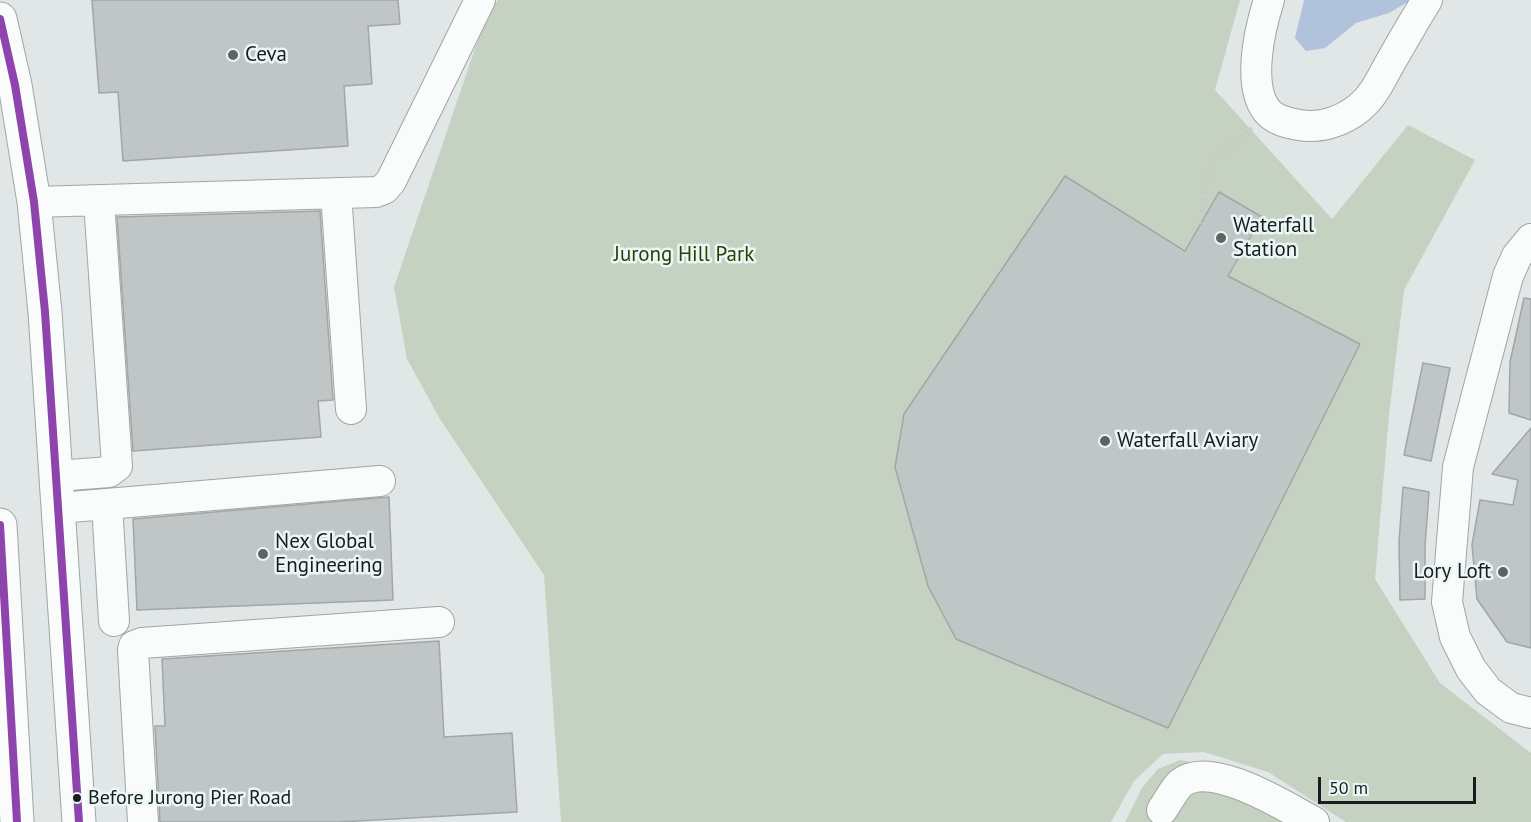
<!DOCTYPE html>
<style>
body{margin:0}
#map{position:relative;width:1531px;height:822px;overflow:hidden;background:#e0e7e6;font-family:"PT Sans",sans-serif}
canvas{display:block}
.scale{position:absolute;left:1318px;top:777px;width:158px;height:27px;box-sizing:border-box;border:3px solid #191d1d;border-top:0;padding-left:8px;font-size:18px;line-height:21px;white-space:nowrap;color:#191d1d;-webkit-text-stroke:4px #ebf7f7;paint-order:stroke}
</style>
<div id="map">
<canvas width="1531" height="822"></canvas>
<div class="scale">50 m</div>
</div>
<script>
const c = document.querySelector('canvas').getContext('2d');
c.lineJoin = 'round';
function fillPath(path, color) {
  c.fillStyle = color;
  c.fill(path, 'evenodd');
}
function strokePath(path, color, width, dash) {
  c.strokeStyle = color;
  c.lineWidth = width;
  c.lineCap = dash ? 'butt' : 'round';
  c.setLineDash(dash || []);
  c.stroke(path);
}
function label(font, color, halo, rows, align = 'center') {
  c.font = font + ' "PT Sans",sans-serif';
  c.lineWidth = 5;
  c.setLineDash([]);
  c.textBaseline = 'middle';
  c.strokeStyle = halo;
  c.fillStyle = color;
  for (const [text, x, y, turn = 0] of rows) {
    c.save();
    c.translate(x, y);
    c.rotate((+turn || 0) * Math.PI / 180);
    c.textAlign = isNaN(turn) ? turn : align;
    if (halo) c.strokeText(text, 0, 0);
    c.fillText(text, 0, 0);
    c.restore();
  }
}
fillPath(new Path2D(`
 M 498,0 L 1240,0 L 1215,90 L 1332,219 L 1408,125 L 1475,160 L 1404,290 L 1389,415 L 1375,579 L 1440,683 L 1531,753 L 1531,822 L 1346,822 L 1268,772 L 1204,752 L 1163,754 L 1134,781 L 1111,822 L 561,822 L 544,575 L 440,419 L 407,359 L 394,287 L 485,19 ZM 1065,176 L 1228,276 L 1360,344 L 956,639 L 928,586 L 895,467 L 904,414 Z
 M 1180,760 L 1217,767 L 1327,822 L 1125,822 L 1142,788 L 1158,769 Z`), '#c6d2c1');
fillPath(new Path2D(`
 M 1304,0 L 1411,0 L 1389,13 L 1356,23 L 1325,48 L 1306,51 L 1295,38 Z`), '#b0c2dc');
const building = new Path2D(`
 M 92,0 L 398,0 L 400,24 L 368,26 L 372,84 L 344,86 L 348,146 L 123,161 L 118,92 L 99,93 Z
 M 1065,176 L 1185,251 L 1219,192 L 1262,217 L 1228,276 L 1360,344 L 1168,728 L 956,639 L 928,586 L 895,467 L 904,414 Z
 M 320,211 L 333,400 L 318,401 L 321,437 L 133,451 L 117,217 Z
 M 1524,298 L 1531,299 L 1531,420 L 1509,413 L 1510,362 Z
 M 1423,363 L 1450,368 L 1431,461 L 1404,455 Z
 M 1531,428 L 1531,648 L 1507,642 L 1477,599 L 1472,545 L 1480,500 L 1513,505 L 1518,480 L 1492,474 Z
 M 1403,487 L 1429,492 L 1425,546 L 1425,599 L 1400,600 L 1399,542 Z
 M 389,497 L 393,600 L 137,610 L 133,519 Z
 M 439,641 L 444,737 L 512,733 L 517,812 L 340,822 L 160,822 L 155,726 L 165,726 L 162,659 Z`);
fillPath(building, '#c0c5c5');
strokePath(building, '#a1a6a7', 1.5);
const minor = new Path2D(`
 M 1269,0 C 1260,28 1245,90 1270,114 C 1278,121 1289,123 1299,125 C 1320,129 1343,121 1359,108 C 1374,96 1381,79 1390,63 C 1402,42 1414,21 1427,0
 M 336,193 L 351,409
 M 34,202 L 376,192 L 384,189 L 391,181 L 480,0
 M 1531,239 L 1517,256 L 1508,276 L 1458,467 L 1447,602 L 1455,637 L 1471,669 L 1488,691 L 1511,708 L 1531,713
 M 57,476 L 109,472 L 117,466 L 99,201
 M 107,504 L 114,621
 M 59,508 L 380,481
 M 1162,810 C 1168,802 1174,789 1181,783 C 1211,759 1286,807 1314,822
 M 143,822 L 133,650 L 134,646 L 142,643 L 439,622`);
const major = new Path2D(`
 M 0,19 L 15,85 L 34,202 L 45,312 L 79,822
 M 0,525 L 17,822`);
strokePath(minor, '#a0a5a5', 32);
strokePath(major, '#a0a5a5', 35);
strokePath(new Path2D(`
 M 1201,224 L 1203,190 L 1215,158 L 1252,128`), '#c5c7c7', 4, [1.5, 4.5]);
strokePath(minor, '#fafbfb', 30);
strokePath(major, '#fafbfb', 33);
strokePath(new Path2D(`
 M 0,19 L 15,85 L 34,202 L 45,312 L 79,822
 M 0,525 L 17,822`), '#8e44ad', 8);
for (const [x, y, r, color] of [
 [233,55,6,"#5f6463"],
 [1221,238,6,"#5f6463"],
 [1105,441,6,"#5f6463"],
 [263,554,6,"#5f6463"],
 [1503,572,6,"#5f6463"],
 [77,798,5,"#191d1d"]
]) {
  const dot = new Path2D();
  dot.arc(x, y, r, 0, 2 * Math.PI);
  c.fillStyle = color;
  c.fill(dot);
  strokePath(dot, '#ebf7f7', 2);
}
label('20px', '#191d1d', '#ebf7f7', [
 ["Before Jurong Pier Road",88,798]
], 'left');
label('21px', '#191d1d', '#ebf7f7', [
 ["Ceva",245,55],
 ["Waterfall",1233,226],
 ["Station",1233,250],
 ["Waterfall Aviary",1117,441],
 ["Nex Global",275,542],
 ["Engineering",275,566],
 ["Lory Loft",1491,572,"right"]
], 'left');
label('21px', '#284103', '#ebf7f7', [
 ["Jurong Hill Park",684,255]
]);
</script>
